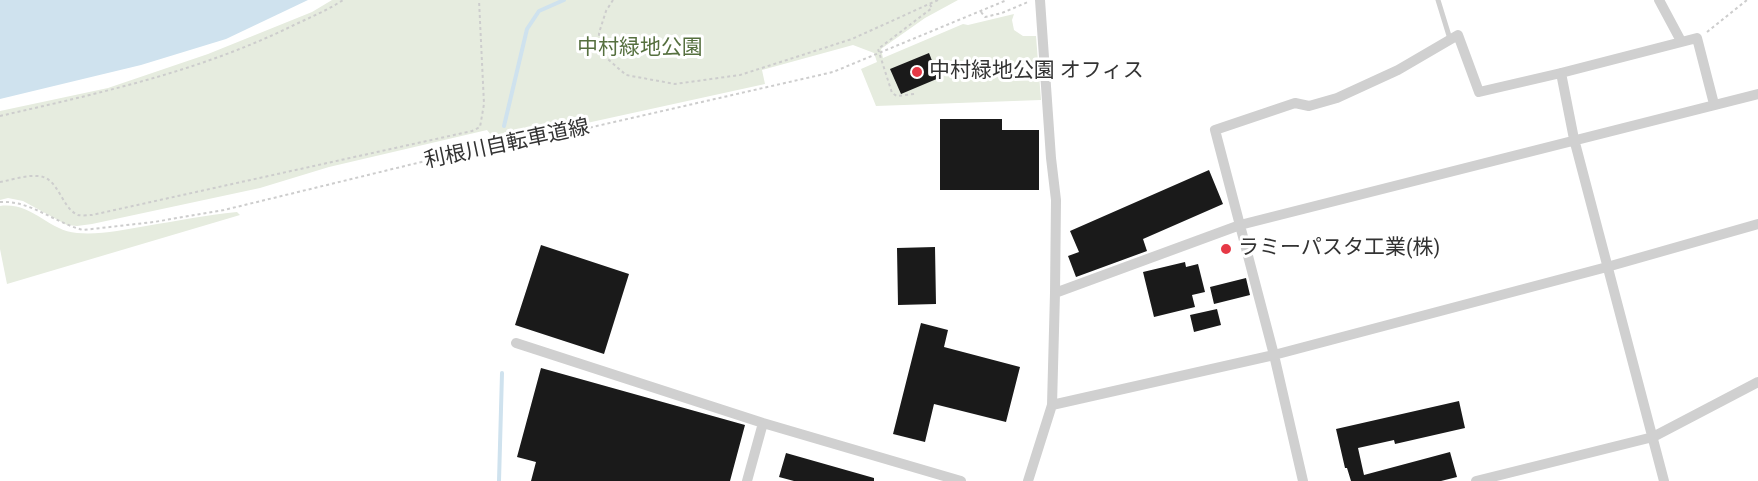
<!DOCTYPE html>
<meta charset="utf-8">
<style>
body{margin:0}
canvas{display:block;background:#fff}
</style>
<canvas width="1758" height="481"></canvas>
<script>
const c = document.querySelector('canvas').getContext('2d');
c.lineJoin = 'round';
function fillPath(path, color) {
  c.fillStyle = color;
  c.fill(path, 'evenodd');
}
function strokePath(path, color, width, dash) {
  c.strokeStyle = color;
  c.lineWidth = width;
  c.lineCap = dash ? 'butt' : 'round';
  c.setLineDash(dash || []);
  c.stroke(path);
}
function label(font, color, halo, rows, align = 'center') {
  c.font = font + ' "Roboto Condensed","Noto Sans JP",sans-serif';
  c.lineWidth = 6;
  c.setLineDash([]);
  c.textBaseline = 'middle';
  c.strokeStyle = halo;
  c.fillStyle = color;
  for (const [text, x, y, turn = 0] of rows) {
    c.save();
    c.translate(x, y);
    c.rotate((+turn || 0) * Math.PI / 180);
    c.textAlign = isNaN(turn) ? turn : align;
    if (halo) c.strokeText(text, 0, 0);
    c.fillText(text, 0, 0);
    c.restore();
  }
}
fillPath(new Path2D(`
 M 332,0 L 958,0 L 925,18 L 881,49 L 883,58 L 963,24 L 968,25 L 1014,14 L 1012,20 L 1014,30 L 1023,36 L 1036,36 L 1041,100 L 876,106 L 861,69 L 877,62 L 874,53 L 853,45 L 762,70 L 765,84 L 564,128 L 495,140 L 487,130 L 329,167 L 260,188 L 92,224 L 77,226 L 67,225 L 23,201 L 8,198 L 0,200 L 0,111 L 108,88 L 208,54 L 312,12 Z
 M 0,206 C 33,202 48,231 77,233 C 100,235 123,230 146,226 C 176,221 206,215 237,212 L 240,215 L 7,284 L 0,249 Z`), '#e6ecdf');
fillPath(new Path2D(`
 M 0,0 L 308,0 L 226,39 L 141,65 L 0,99 Z`), '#cfe2ee');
strokePath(new Path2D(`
 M 504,126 L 527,29 L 539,11 L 564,0
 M 499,481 L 502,373`), '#cfe2ee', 4);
fillPath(new Path2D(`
 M 929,53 L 939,78 L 901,94 L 890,69 Z
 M 940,119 L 1002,119 L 1002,130 L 1039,130 L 1039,190 L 940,190 Z
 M 1209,170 L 1223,204 L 1143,239 L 1147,251 L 1076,277 L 1068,256 L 1079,252 L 1070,231 Z
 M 541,245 L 629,274 L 604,354 L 515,325 Z
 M 935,247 L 936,304 L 898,305 L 897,248 Z
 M 1185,262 L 1186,267 L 1198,264 L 1205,292 L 1192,295 L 1195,307 L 1154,317 L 1143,272 Z
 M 1246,278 L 1250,295 L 1214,304 L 1210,287 Z
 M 1217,309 L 1221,325 L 1194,332 L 1190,315 Z
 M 921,323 L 948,330 L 944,347 L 1020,367 L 1006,422 L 934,404 L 925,442 L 893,434 Z
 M 541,368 L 745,425 L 730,481 L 531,481 L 536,462 L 517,457 Z
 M 1459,401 L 1465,428 L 1395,444 L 1394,440 L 1358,448 L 1364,475 L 1450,452 L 1457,477 L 1441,481 L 1351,481 L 1347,468 L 1345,468 L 1336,429 Z
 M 786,453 L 874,478 L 874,481 L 794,481 L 779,477 Z`), '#1a1a1a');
strokePath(new Path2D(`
 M 613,0 L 606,11 L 599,33 L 599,45 L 602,54 L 626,75 L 675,84 L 740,75 L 852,39 L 938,0
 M 981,12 L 985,17 L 1002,13 L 1028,2
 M 1707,32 L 1747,0
 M 914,94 L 897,96 L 892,93 L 878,49 L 932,8 L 929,3
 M 0,116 C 100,93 201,71 294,25 C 311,17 328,10 343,0
 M 0,182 C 12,180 25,175 38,176 C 59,177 61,208 78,215 C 82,216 88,215 92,215 L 472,131 L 480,127 L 484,104 L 479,0
 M 0,202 C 30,200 55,223 83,230 L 154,222 L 224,210 L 446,156 L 588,128 L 833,72 L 1007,0`), '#cdcdcd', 2, [3, 3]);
strokePath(new Path2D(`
 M 1438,0 L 1450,39`), '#d0d0d0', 5);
strokePath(new Path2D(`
 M 1659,0 L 1681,41
 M 1561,73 L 1574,139 L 1664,481
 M 1055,293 L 1240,225 L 1758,94
 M 516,343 L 763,423 L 961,481
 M 1052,405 L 1274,355 L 1607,267 L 1758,224
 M 747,481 L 763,423
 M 1028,481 L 1052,405 L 1055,293 L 1056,200 L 1051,158 L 1040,0
 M 1303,481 L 1274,355 L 1215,130 L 1295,103 L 1309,106 L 1337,98 L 1398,70 L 1458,35 L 1479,92 L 1561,73 L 1697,38 L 1714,104
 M 1476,481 L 1653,437 L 1758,382`), '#d0d0d0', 10);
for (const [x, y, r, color] of [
 [917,72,6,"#e63946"],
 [1226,249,6,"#e63946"]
]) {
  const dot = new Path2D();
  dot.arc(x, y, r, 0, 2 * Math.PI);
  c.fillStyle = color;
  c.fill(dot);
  strokePath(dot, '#fff', 2);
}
label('21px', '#56703f', '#fff', [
 ["中村緑地公園",640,49]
]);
label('21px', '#333', '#fff', [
 ["中村緑地公園 オフィス",929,72],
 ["ラミーパスタ工業(株)",1238,249]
], 'left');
label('21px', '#333', '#fff', [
 ["利根川自転車道線",507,145,-12]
]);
</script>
